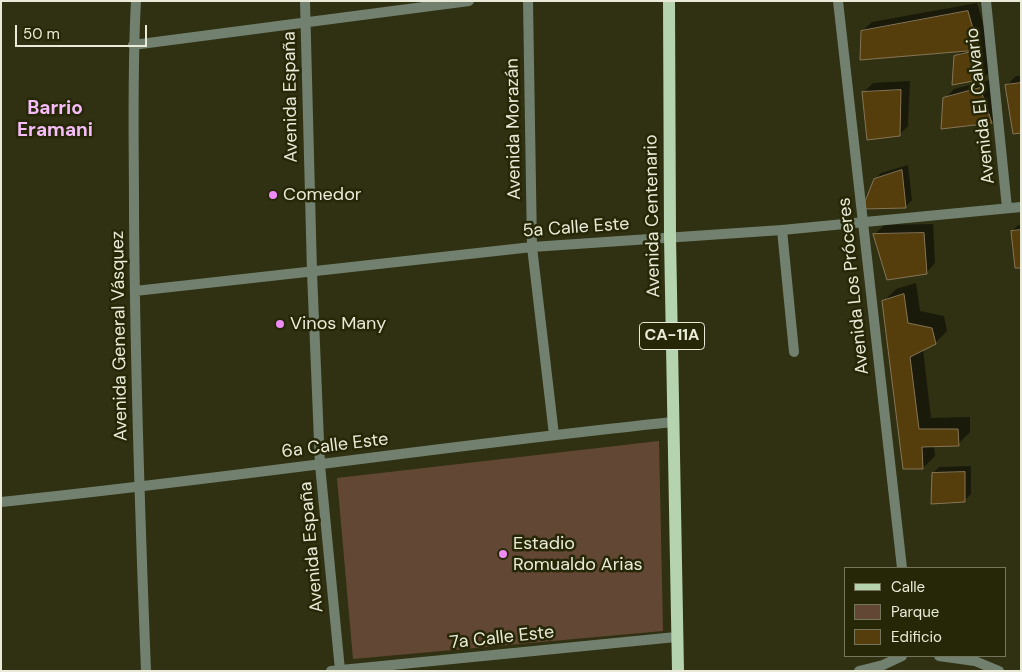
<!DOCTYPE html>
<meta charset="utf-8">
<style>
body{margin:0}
#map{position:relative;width:1022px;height:672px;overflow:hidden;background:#303112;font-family:"DM Sans",sans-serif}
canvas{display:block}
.frame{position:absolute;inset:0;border:2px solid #e9ebd8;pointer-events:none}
.legend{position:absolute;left:844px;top:567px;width:162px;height:90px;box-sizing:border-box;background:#262707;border:1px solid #74755b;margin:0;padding:6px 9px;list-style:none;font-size:15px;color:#e9ebd8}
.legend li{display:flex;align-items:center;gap:10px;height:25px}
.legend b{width:25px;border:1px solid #74755b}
.scale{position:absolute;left:15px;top:25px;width:132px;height:22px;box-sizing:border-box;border:2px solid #e9ebd8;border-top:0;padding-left:6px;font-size:15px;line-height:18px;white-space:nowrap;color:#e9ebd8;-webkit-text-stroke:4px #262707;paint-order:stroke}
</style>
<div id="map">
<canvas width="1022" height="672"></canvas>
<div class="frame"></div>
<ul class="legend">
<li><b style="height:6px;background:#b5d3af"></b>Calle</li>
<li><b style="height:14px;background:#634735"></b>Parque</li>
<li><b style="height:14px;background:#553e0c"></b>Edificio</li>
</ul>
<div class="scale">50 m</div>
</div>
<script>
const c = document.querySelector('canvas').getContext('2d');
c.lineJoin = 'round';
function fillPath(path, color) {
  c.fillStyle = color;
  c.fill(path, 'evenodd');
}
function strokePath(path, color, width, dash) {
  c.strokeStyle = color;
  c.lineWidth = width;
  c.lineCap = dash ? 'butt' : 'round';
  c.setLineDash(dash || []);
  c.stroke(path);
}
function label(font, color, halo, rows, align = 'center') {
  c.font = font + ' "DM Sans",sans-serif';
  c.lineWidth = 5;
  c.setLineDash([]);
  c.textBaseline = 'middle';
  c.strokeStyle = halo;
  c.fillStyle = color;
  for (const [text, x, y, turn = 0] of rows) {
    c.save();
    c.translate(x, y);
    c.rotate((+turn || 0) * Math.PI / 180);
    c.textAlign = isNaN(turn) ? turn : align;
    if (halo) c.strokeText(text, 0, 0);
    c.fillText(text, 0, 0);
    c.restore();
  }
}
fillPath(new Path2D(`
 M 659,441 L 663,631 L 353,659 L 337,478 Z`), '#634735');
fillPath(new Path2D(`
 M 977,3 L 988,40 L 985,43 L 990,72 L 983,78 L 956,57 L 962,50 L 862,31 L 872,22 Z
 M 1016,76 L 1021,76 L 1021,132 L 1006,86 Z
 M 990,80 L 1001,113 L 992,122 L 942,128 L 945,99 L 954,89 Z
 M 910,81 L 908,126 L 899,135 L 863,93 L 873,83 Z
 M 908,165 L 912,200 L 906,206 L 875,179 L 881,173 Z
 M 933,224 L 935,263 L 926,273 L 888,278 L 875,234 L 884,225 Z
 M 1018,225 L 1021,225 L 1021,267 L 1012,231 Z
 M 916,283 L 920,311 L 944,316 L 947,331 L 935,343 L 923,349 L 931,418 L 970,417 L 970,432 L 958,444 L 934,445 L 935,456 L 923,468 L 884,301 L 896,289 Z
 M 971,466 L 971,494 L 965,500 L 933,473 L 939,467 Z`), '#0007');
const building = new Path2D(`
 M 968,11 L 979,50 L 860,60 L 861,31 Z
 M 979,50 L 984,79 L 952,85 L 954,56 Z
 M 1021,83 L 1021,133 L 1013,134 L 1005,85 Z
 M 980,88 L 992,123 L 941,129 L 943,98 Z
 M 901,90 L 900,136 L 867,140 L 862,92 Z
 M 902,170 L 906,208 L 862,209 L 874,179 Z
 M 1021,230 L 1021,268 L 1015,268 L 1011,231 Z
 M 924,233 L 927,274 L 887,280 L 873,234 Z
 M 904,294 L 908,323 L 932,328 L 936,344 L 910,357 L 919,429 L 958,429 L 959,446 L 922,447 L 923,469 L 903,469 L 882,301 Z
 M 965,472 L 965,502 L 931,504 L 932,473 Z`);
fillPath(building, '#553e0c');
strokePath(building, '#867556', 1);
strokePath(new Path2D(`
 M 782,230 L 794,352
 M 939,656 L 975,661 L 999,671`), '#72816f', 10);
strokePath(new Path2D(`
 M 136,1 C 132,72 134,142 134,213 C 135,366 140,518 146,671
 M 305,1 L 312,272 L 320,465 L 340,670
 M 528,1 L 532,247 L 554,435
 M 838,1 L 902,568
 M 986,1 L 1007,208
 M 133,45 L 469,1
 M 135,291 L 532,247 L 782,230 L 1021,207
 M 1,502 C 226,479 449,445 673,422
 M 331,671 L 676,637
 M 859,671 L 883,665 L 902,656`), '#72816f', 10);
strokePath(new Path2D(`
 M 669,1 L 670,237 L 678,671`), '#b5d3af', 12);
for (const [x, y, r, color] of [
 [273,195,5,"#ef8bf6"],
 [280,324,5,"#ef8bf6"],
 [503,554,5,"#ef8bf6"]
]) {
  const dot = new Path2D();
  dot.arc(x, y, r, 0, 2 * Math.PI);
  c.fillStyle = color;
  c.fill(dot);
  strokePath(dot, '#262707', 2);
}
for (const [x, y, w] of [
 [672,336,65]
]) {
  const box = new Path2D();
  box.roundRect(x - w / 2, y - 13.5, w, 27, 4);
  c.fillStyle = '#262707';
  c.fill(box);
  strokePath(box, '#e9ebd8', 1);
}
label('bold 16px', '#e9ebd8', null, [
 ["CA-11A",672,336]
]);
label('18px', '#e9ebd8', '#262707', [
 ["Avenida España",291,97,-91],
 ["Avenida El Calvario",981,106,-96],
 ["Avenida Morazán",514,129,-91],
 ["Avenida Centenario",653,216,-91],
 ["5a Calle Este",576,228,-4],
 ["Avenida Los Próceres",854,286,-96],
 ["Avenida General Vásquez",120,336,-91],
 ["6a Calle Este",335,446,-7],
 ["Avenida España",312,547,-95],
 ["7a Calle Este",502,638,-6]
]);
label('18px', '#e9ebd8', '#262707', [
 ["Comedor",283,195],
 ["Vinos Many",290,324],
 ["Estadio",513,544],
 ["Romualdo Arias",513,565]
], 'left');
label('bold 19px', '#f5bdf8', '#262707', [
 ["Barrio",55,109],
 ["Eramani",55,131]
]);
</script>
